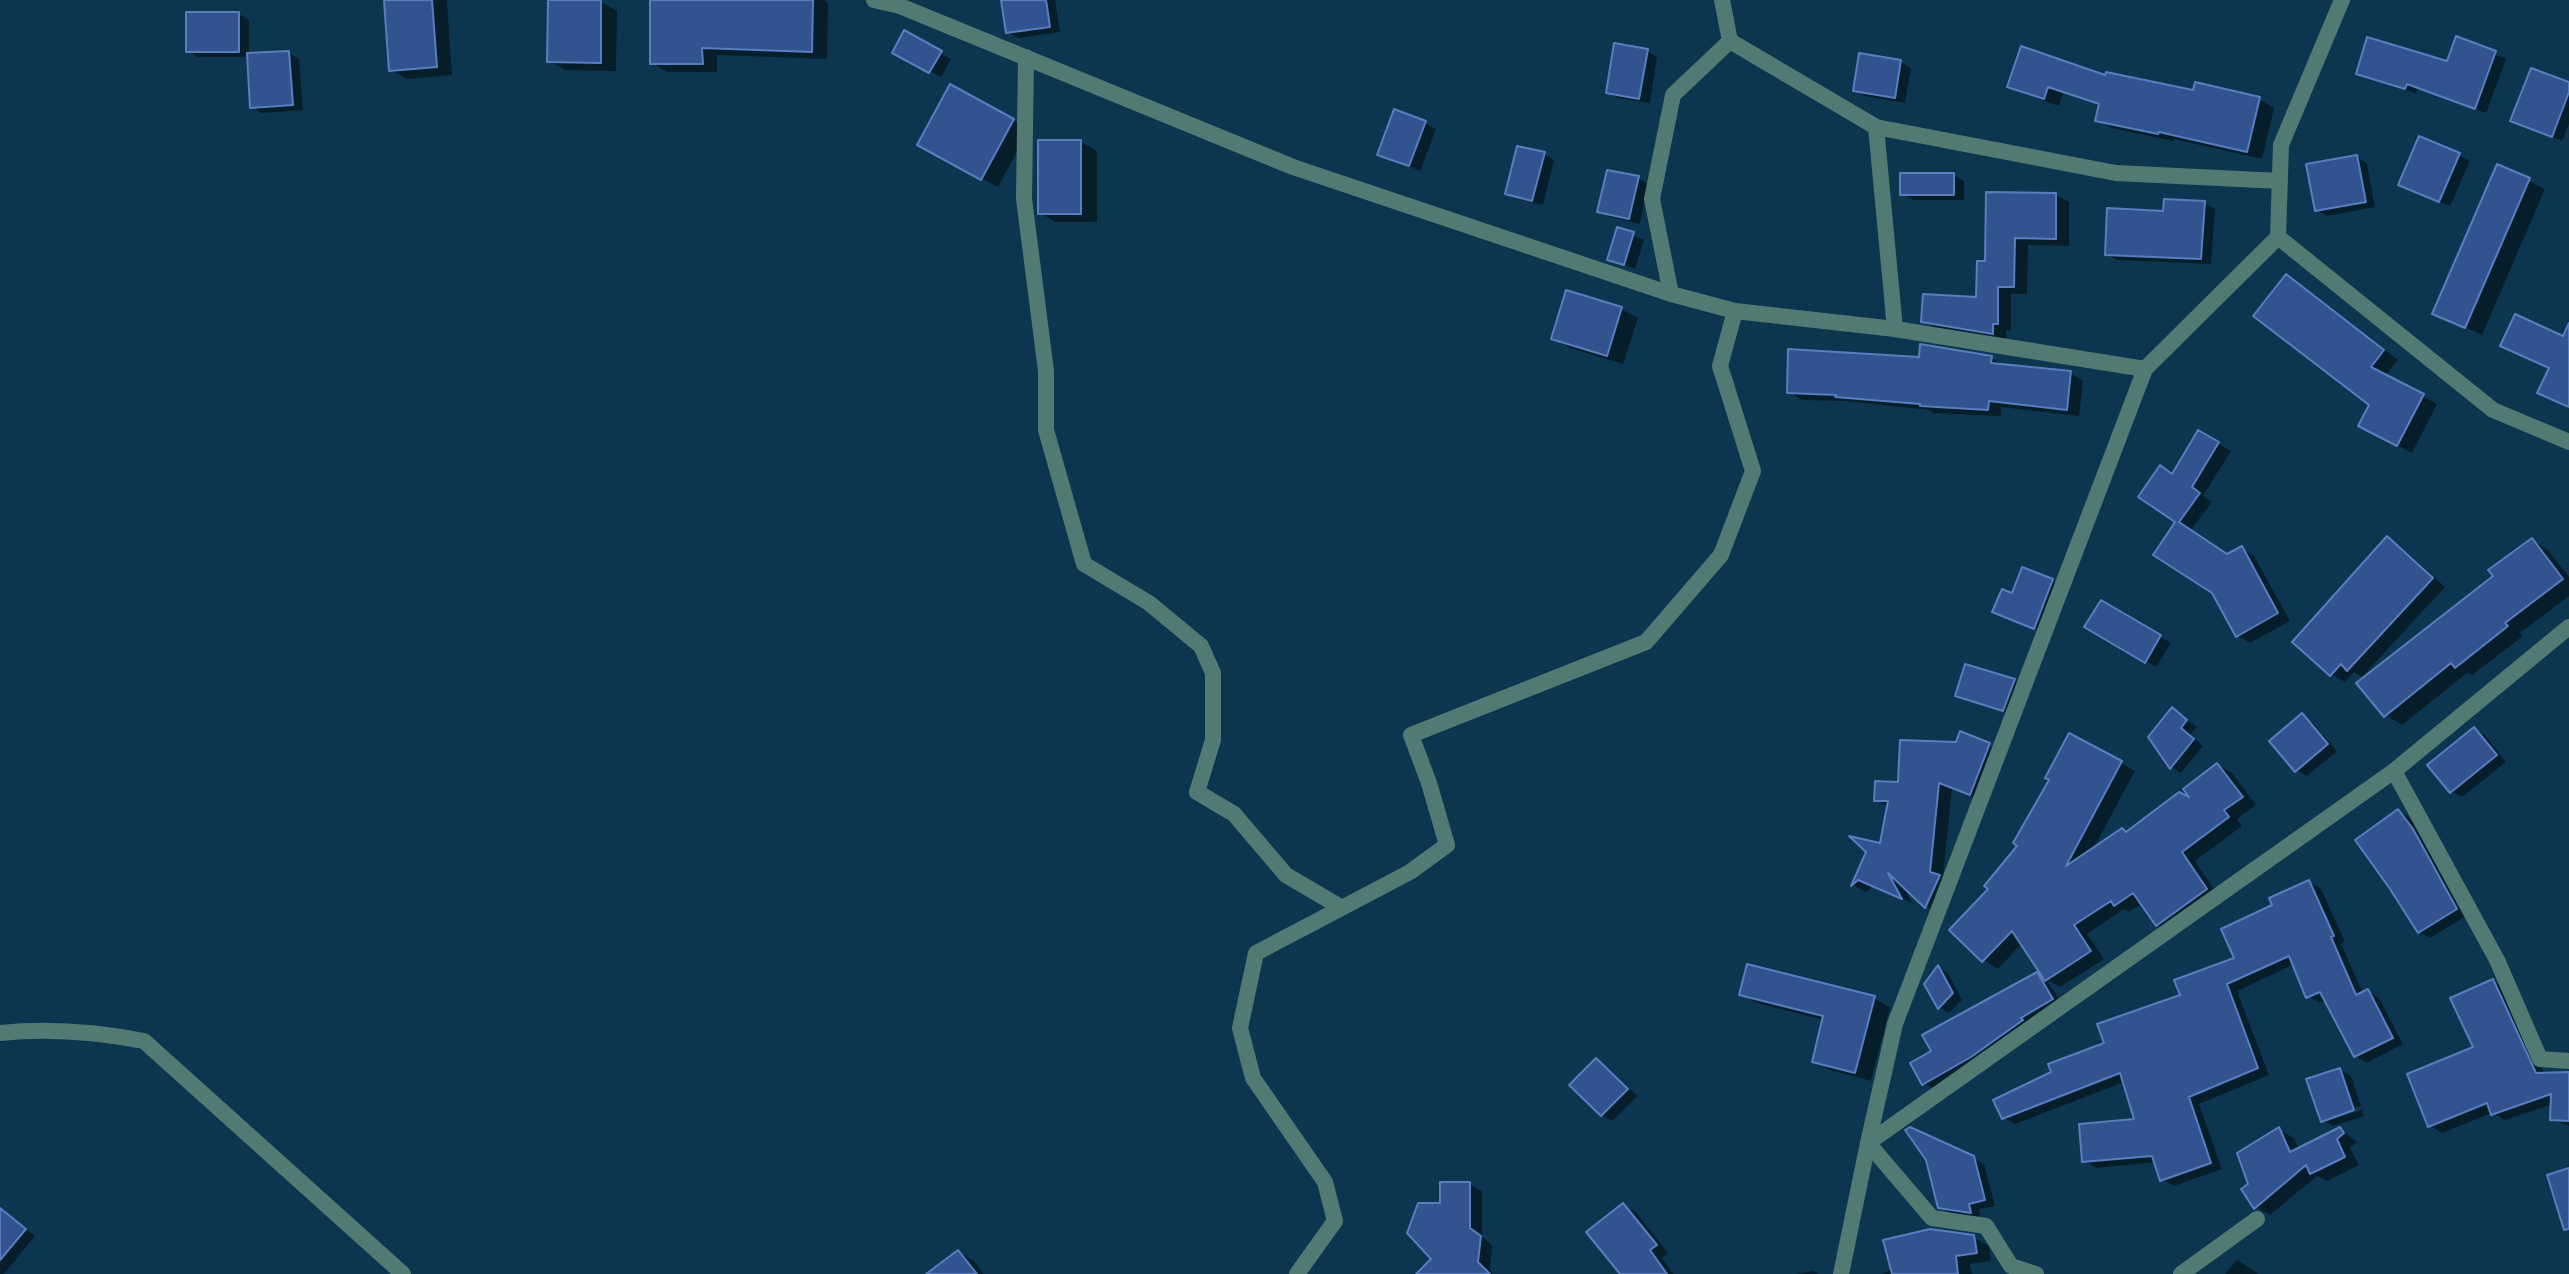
<!DOCTYPE html>
<style>
body{margin:0}
canvas{display:block;background:#0c364f}
</style>
<canvas width="2569" height="1274"></canvas>
<script>
const c = document.querySelector('canvas').getContext('2d');
c.lineJoin = 'round';
function fillPath(path, color) {
  c.fillStyle = color;
  c.fill(path, 'evenodd');
}
function strokePath(path, color, width, dash) {
  c.strokeStyle = color;
  c.lineWidth = width;
  c.lineCap = dash ? 'butt' : 'round';
  c.setLineDash(dash || []);
  c.stroke(path);
}
fillPath(new Path2D(`
 M 385,0 L 447,0 L 452,75 L 407,79 L 391,70 Z
 M 652,0 L 824,0 L 828,3 L 827,59 L 717,55 L 717,72 L 667,72 L 652,63 Z
 M 1003,0 L 1055,0 L 1060,32 L 1018,38 L 1007,32 Z
 M 601,2 L 617,11 L 616,71 L 565,70 L 549,61 Z
 M 239,14 L 249,20 L 249,55 L 289,53 L 299,59 L 303,110 L 262,113 L 252,107 L 249,57 L 198,57 L 188,51 Z
 M 905,33 L 951,59 L 941,77 L 895,52 Z
 M 2457,38 L 2506,59 L 2486,113 L 2418,88 L 2416,93 L 2368,79 L 2358,73 L 2448,64 Z
 M 1647,51 L 1657,57 L 1650,103 L 1618,98 L 1608,92 Z
 M 1901,62 L 1911,68 L 1905,103 L 1865,96 L 1855,90 Z
 M 2106,77 L 2194,93 L 2259,99 L 2274,108 L 2262,159 L 2174,139 L 2173,141 L 2112,128 L 2098,120 L 2100,106 L 2063,93 L 2059,106 L 2024,94 L 2010,86 Z
 M 2569,85 L 2569,124 L 2562,141 L 2523,126 Z
 M 1013,120 L 1029,130 L 998,187 L 935,154 Z
 M 1425,123 L 1436,129 L 1420,171 L 1380,154 Z
 M 2420,138 L 2470,161 L 2450,206 L 2411,190 Z
 M 1081,142 L 1097,151 L 1097,222 L 1056,222 L 1040,213 Z
 M 1544,154 L 1554,160 L 1543,205 L 1518,199 L 1508,193 Z
 M 2357,157 L 2367,164 L 2375,207 L 2327,216 L 2317,210 Z
 M 2498,166 L 2545,189 L 2482,335 L 2434,313 Z
 M 1954,175 L 1964,181 L 1964,200 L 1913,200 L 1902,194 Z
 M 1638,178 L 1648,184 L 1640,224 L 1610,217 L 1600,211 Z
 M 2056,195 L 2069,202 L 2069,246 L 2028,245 L 2027,294 L 2011,294 L 2011,330 L 2006,330 L 2006,340 L 1937,329 L 1923,321 L 1978,299 L 1987,263 Z
 M 2204,203 L 2215,209 L 2211,264 L 2117,260 L 2107,254 L 2165,213 Z
 M 1618,229 L 1644,240 L 1635,269 L 1609,259 Z
 M 2286,276 L 2398,360 L 2385,376 L 2437,404 L 2412,453 L 2375,434 L 2371,404 Z
 M 1621,309 L 1638,318 L 1623,364 L 1570,348 L 1553,338 Z
 M 1991,358 L 2004,365 L 2070,373 L 2083,381 L 2079,416 L 2001,407 L 2001,416 L 1934,413 L 1929,410 L 1846,401 L 1802,400 L 1789,392 L 1921,359 Z
 M 2199,432 L 2231,451 L 2203,496 L 2212,502 L 2190,531 L 2228,556 L 2242,549 L 2254,556 L 2290,621 L 2250,643 L 2237,635 L 2177,522 L 2173,475 Z
 M 2387,539 L 2401,547 L 2445,587 L 2362,677 L 2354,672 L 2345,682 L 2331,674 Z
 M 2532,540 L 2548,550 L 2569,577 L 2569,596 L 2520,633 L 2523,636 L 2472,675 L 2467,673 L 2402,725 L 2386,715 L 2496,577 Z
 M 2052,581 L 2062,587 L 2045,634 L 1994,611 L 2013,595 Z
 M 2101,602 L 2171,643 L 2156,667 L 2087,627 Z
 M 2014,681 L 2024,687 L 2014,715 L 1968,701 L 1957,696 Z
 M 2173,710 L 2197,727 L 2190,735 L 2203,746 L 2181,773 L 2171,767 Z
 M 2302,716 L 2312,722 L 2337,751 L 2307,776 L 2296,770 Z
 M 2475,729 L 2485,735 L 2506,762 L 2462,797 L 2451,791 Z
 M 1961,734 L 2003,753 L 1984,802 L 1952,789 L 1939,914 L 1926,906 L 1903,884 L 1912,903 L 1873,886 L 1866,892 L 1853,885 L 1868,852 L 1881,846 L 1889,807 L 1876,800 L 1957,744 Z
 M 2121,763 L 2135,771 L 2092,851 L 2195,802 L 2218,765 L 2232,773 L 2256,805 L 2237,819 L 2242,826 L 2195,861 L 2220,898 L 2171,933 L 2157,924 L 2143,903 L 2129,912 L 2124,909 L 2087,934 L 2104,959 L 2060,987 L 2047,980 L 2062,1005 L 1934,1089 L 1923,1083 L 1934,1052 L 1925,1036 L 2037,974 L 2046,980 L 2022,943 L 1998,969 L 1984,960 L 1952,930 Z
 M 2398,811 L 2409,817 L 2423,837 L 2466,916 L 2430,938 L 2419,932 Z
 M 2309,882 L 2321,889 L 2345,942 L 2341,944 L 2363,993 L 2368,991 L 2379,998 L 2403,1044 L 2367,1063 L 2355,1056 L 2327,1000 L 2320,1003 L 2308,996 L 2295,964 L 2237,991 L 2269,1075 L 2199,1104 L 2222,1169 L 2174,1186 L 2162,1179 L 2156,1162 L 2096,1168 L 2084,1161 L 2137,1121 L 2124,1082 L 2015,1124 L 2003,1117 L 2106,1044 L 2237,959 L 2274,906 Z
 M 1938,967 L 1948,973 L 1962,1000 L 1949,1013 L 1939,1007 Z
 M 2493,981 L 2505,988 L 2545,1075 L 2569,1076 L 2569,1126 L 2552,1119 L 2553,1104 L 2505,1120 L 2492,1113 L 2442,1133 L 2430,1126 L 2476,1048 Z
 M 1741,994 L 1874,998 L 1890,1007 L 1871,1081 L 1830,1070 L 1814,1061 L 1824,1020 L 1757,1003 Z
 M 1596,1061 L 1606,1067 L 1637,1096 L 1612,1121 L 1602,1115 Z
 M 2340,1070 L 2351,1076 L 2361,1106 L 2327,1117 L 2327,1121 L 2362,1110 L 2364,1116 L 2333,1126 L 2322,1120 Z
 M 2340,1129 L 2357,1142 L 2350,1148 L 2359,1165 L 2327,1181 L 2317,1176 L 2270,1215 L 2255,1207 L 2250,1184 L 2279,1130 L 2294,1138 L 2299,1150 Z
 M 1973,1158 L 1984,1164 L 1995,1206 L 1979,1209 L 1980,1217 L 1950,1213 L 1939,1206 Z
 M 1469,1184 L 1482,1191 L 1482,1237 L 1492,1245 L 1490,1270 L 1493,1274 L 1421,1274 L 1434,1259 L 1442,1205 Z
 M 1623,1205 L 1636,1212 L 1668,1253 L 1662,1258 L 1673,1274 L 1622,1274 Z
 M 0,1209 L 35,1236 L 4,1274 L 0,1274 Z
 M 1973,1237 L 1989,1246 L 1991,1261 L 1970,1264 L 1972,1274 L 1881,1274 Z
 M 958,1252 L 974,1261 L 984,1274 L 930,1274 Z
 M 2237,1260 L 2253,1270 L 2258,1274 L 2225,1274 Z
 M 1813,1271 L 1818,1274 L 1796,1274 Z`), '#0007');
const building = new Path2D(`
 M 384,0 L 432,0 L 437,67 L 389,71 Z
 M 548,0 L 601,0 L 601,63 L 547,62 Z
 M 650,0 L 813,0 L 812,52 L 702,48 L 703,64 L 650,64 Z
 M 1001,0 L 1046,0 L 1050,27 L 1006,33 Z
 M 186,12 L 239,12 L 239,52 L 186,52 Z
 M 904,30 L 942,51 L 929,73 L 892,53 Z
 M 2456,36 L 2496,51 L 2475,109 L 2407,84 L 2405,89 L 2356,74 L 2367,37 L 2447,61 Z
 M 1614,43 L 1648,49 L 1639,99 L 1606,93 Z
 M 2021,46 L 2105,75 L 2106,72 L 2193,90 L 2195,82 L 2260,97 L 2247,152 L 2159,132 L 2158,134 L 2095,121 L 2099,104 L 2048,87 L 2044,99 L 2007,87 Z
 M 289,51 L 293,105 L 250,108 L 247,53 Z
 M 1859,53 L 1901,60 L 1895,98 L 1853,91 Z
 M 2531,68 L 2569,82 L 2569,92 L 2552,137 L 2510,121 Z
 M 950,84 L 1014,119 L 981,180 L 917,145 Z
 M 1394,109 L 1426,121 L 1409,166 L 1377,155 Z
 M 2419,136 L 2460,153 L 2439,202 L 2398,185 Z
 M 1038,140 L 1081,140 L 1081,214 L 1038,214 Z
 M 1517,146 L 1545,152 L 1532,201 L 1505,194 Z
 M 2357,155 L 2366,202 L 2315,211 L 2306,164 Z
 M 2497,164 L 2530,178 L 2465,328 L 2432,314 Z
 M 1607,170 L 1639,176 L 1629,219 L 1597,212 Z
 M 1900,173 L 1954,173 L 1954,195 L 1900,195 Z
 M 1986,192 L 2056,193 L 2056,239 L 2015,238 L 2014,287 L 1998,287 L 1998,324 L 1993,324 L 1993,334 L 1921,322 L 1923,294 L 1976,297 L 1977,261 L 1985,261 Z
 M 2164,199 L 2205,201 L 2201,259 L 2105,255 L 2107,208 L 2163,211 Z
 M 1617,227 L 1634,232 L 1624,265 L 1607,260 Z
 M 2286,274 L 2384,350 L 2371,367 L 2424,394 L 2397,446 L 2358,426 L 2369,405 L 2253,316 Z
 M 1566,290 L 1622,307 L 1607,356 L 1551,339 Z
 M 2515,314 L 2563,336 L 2569,323 L 2569,407 L 2537,393 L 2549,368 L 2500,346 Z
 M 1920,344 L 1992,356 L 1991,363 L 2071,371 L 2067,410 L 1989,401 L 1988,410 L 1920,406 L 1920,404 L 1835,397 L 1836,395 L 1787,393 L 1788,349 L 1919,357 Z
 M 2198,430 L 2219,442 L 2192,487 L 2200,493 L 2179,522 L 2227,554 L 2242,546 L 2278,613 L 2236,637 L 2212,593 L 2153,555 L 2175,522 L 2138,497 L 2160,465 L 2172,474 Z
 M 2387,536 L 2433,578 L 2347,671 L 2341,664 L 2330,676 L 2292,642 Z
 M 2532,538 L 2563,579 L 2505,623 L 2508,626 L 2455,668 L 2451,663 L 2384,717 L 2356,683 L 2493,576 L 2488,570 Z
 M 2022,567 L 2053,579 L 2034,629 L 1992,612 L 2002,589 L 2012,593 Z
 M 2101,600 L 2161,635 L 2145,663 L 2084,627 Z
 M 1965,664 L 2015,679 L 2003,711 L 1955,696 Z
 M 2172,707 L 2187,720 L 2181,728 L 2194,739 L 2170,769 L 2148,737 Z
 M 2302,713 L 2328,744 L 2295,772 L 2269,741 Z
 M 2474,727 L 2497,755 L 2450,793 L 2427,765 Z
 M 1960,731 L 1990,743 L 1970,795 L 1939,783 L 1930,872 L 1940,875 L 1925,908 L 1888,873 L 1902,899 L 1858,880 L 1851,886 L 1866,852 L 1849,836 L 1880,843 L 1888,801 L 1874,801 L 1875,781 L 1898,782 L 1900,740 L 1956,742 Z
 M 2069,733 L 2122,761 L 2066,866 L 2122,828 L 2126,832 L 2179,792 L 2189,797 L 2183,789 L 2217,763 L 2243,797 L 2224,810 L 2229,817 L 2182,852 L 2207,889 L 2156,926 L 2133,893 L 2114,906 L 2111,901 L 2074,925 L 2091,951 L 2045,981 L 2012,931 L 1982,962 L 1949,930 L 1988,889 L 1984,886 L 2017,846 L 2013,843 L 2049,780 L 2045,778 Z
 M 2398,809 L 2413,829 L 2457,909 L 2418,933 L 2390,889 L 2355,840 Z
 M 2309,880 L 2334,936 L 2331,937 L 2356,995 L 2368,989 L 2393,1038 L 2354,1057 L 2320,992 L 2306,998 L 2289,956 L 2227,984 L 2258,1068 L 2189,1097 L 2211,1163 L 2160,1181 L 2152,1156 L 2082,1162 L 2079,1124 L 2134,1119 L 2120,1073 L 2002,1119 L 1993,1100 L 2051,1072 L 2048,1064 L 2104,1043 L 2097,1024 L 2180,995 L 2174,980 L 2234,958 L 2221,929 L 2272,905 L 2269,898 Z
 M 1747,964 L 1875,996 L 1855,1073 L 1812,1062 L 1823,1016 L 1739,995 Z
 M 1938,965 L 1953,993 L 1938,1009 L 1924,984 Z
 M 2037,972 L 2053,999 L 2021,1018 L 2023,1020 L 1971,1057 L 1922,1085 L 1910,1063 L 1931,1051 L 1922,1035 Z
 M 2493,979 L 2536,1073 L 2569,1072 L 2569,1121 L 2550,1120 L 2551,1094 L 2491,1115 L 2487,1103 L 2428,1127 L 2407,1074 L 2473,1047 L 2450,998 Z
 M 1596,1058 L 1628,1089 L 1601,1116 L 1569,1085 Z
 M 2340,1068 L 2354,1110 L 2321,1122 L 2306,1079 Z
 M 1910,1127 L 1974,1156 L 1985,1200 L 1969,1204 L 1971,1213 L 1938,1208 L 1926,1160 L 1905,1130 Z
 M 2279,1127 L 2290,1152 L 2340,1127 L 2344,1133 L 2337,1139 L 2345,1157 L 2310,1174 L 2306,1165 L 2254,1209 L 2241,1189 L 2248,1184 L 2237,1153 Z
 M 2569,1168 L 2569,1229 L 2564,1230 L 2547,1175 Z
 M 1440,1182 L 1470,1182 L 1470,1228 L 1481,1236 L 1478,1262 L 1490,1274 L 1416,1274 L 1431,1259 L 1407,1233 L 1418,1203 L 1440,1203 Z
 M 1623,1203 L 1657,1245 L 1650,1250 L 1667,1274 L 1620,1274 L 1586,1232 Z
 M 0,1208 L 26,1229 L 0,1260 Z
 M 1930,1229 L 1974,1235 L 1977,1253 L 1956,1256 L 1958,1274 L 1892,1274 L 1883,1240 Z
 M 958,1250 L 977,1274 L 926,1274 Z`);
fillPath(building, '#315490');
strokePath(building, '#597ebe', 2);
strokePath(new Path2D(`
 M 874,0 L 900,6 L 1293,167 L 1671,294 L 1735,311 L 1895,329 L 2145,369
 M 1730,41 L 1876,127 L 2116,173 L 2280,181
 M 1026,57 L 1024,199 L 1046,371 L 1046,430 L 1084,564 L 1149,603 L 1201,646 L 1213,673 L 1213,740 L 1197,792 L 1234,814 L 1286,875 L 1342,908
 M 1876,127 L 1895,329
 M 2278,237 L 2493,410 L 2569,442
 M 1671,294 L 1652,199 L 1673,95 L 1730,41 L 1722,0
 M 2394,771 L 2497,960 L 2540,1059 L 2569,1061
 M 0,1033 C 47,1028 97,1032 144,1041 L 403,1274
 M 1297,1274 L 1335,1221 L 1325,1182 L 1253,1078 L 1240,1028 L 1256,953 L 1410,872 L 1447,845 L 1429,783 L 1411,735 L 1646,642 L 1721,555 L 1753,471 L 1720,366 L 1735,311
 M 2036,1274 L 2011,1266 L 1986,1226 L 1932,1218 L 1868,1143 L 1895,1024 L 2145,369 L 2278,237 L 2281,145 L 2342,0
 M 2181,1274 L 2257,1219`), '#517a72', 16);
strokePath(new Path2D(`
 M 1841,1274 L 1868,1143 L 2394,771 L 2569,627`), '#517a72', 16);
</script>
